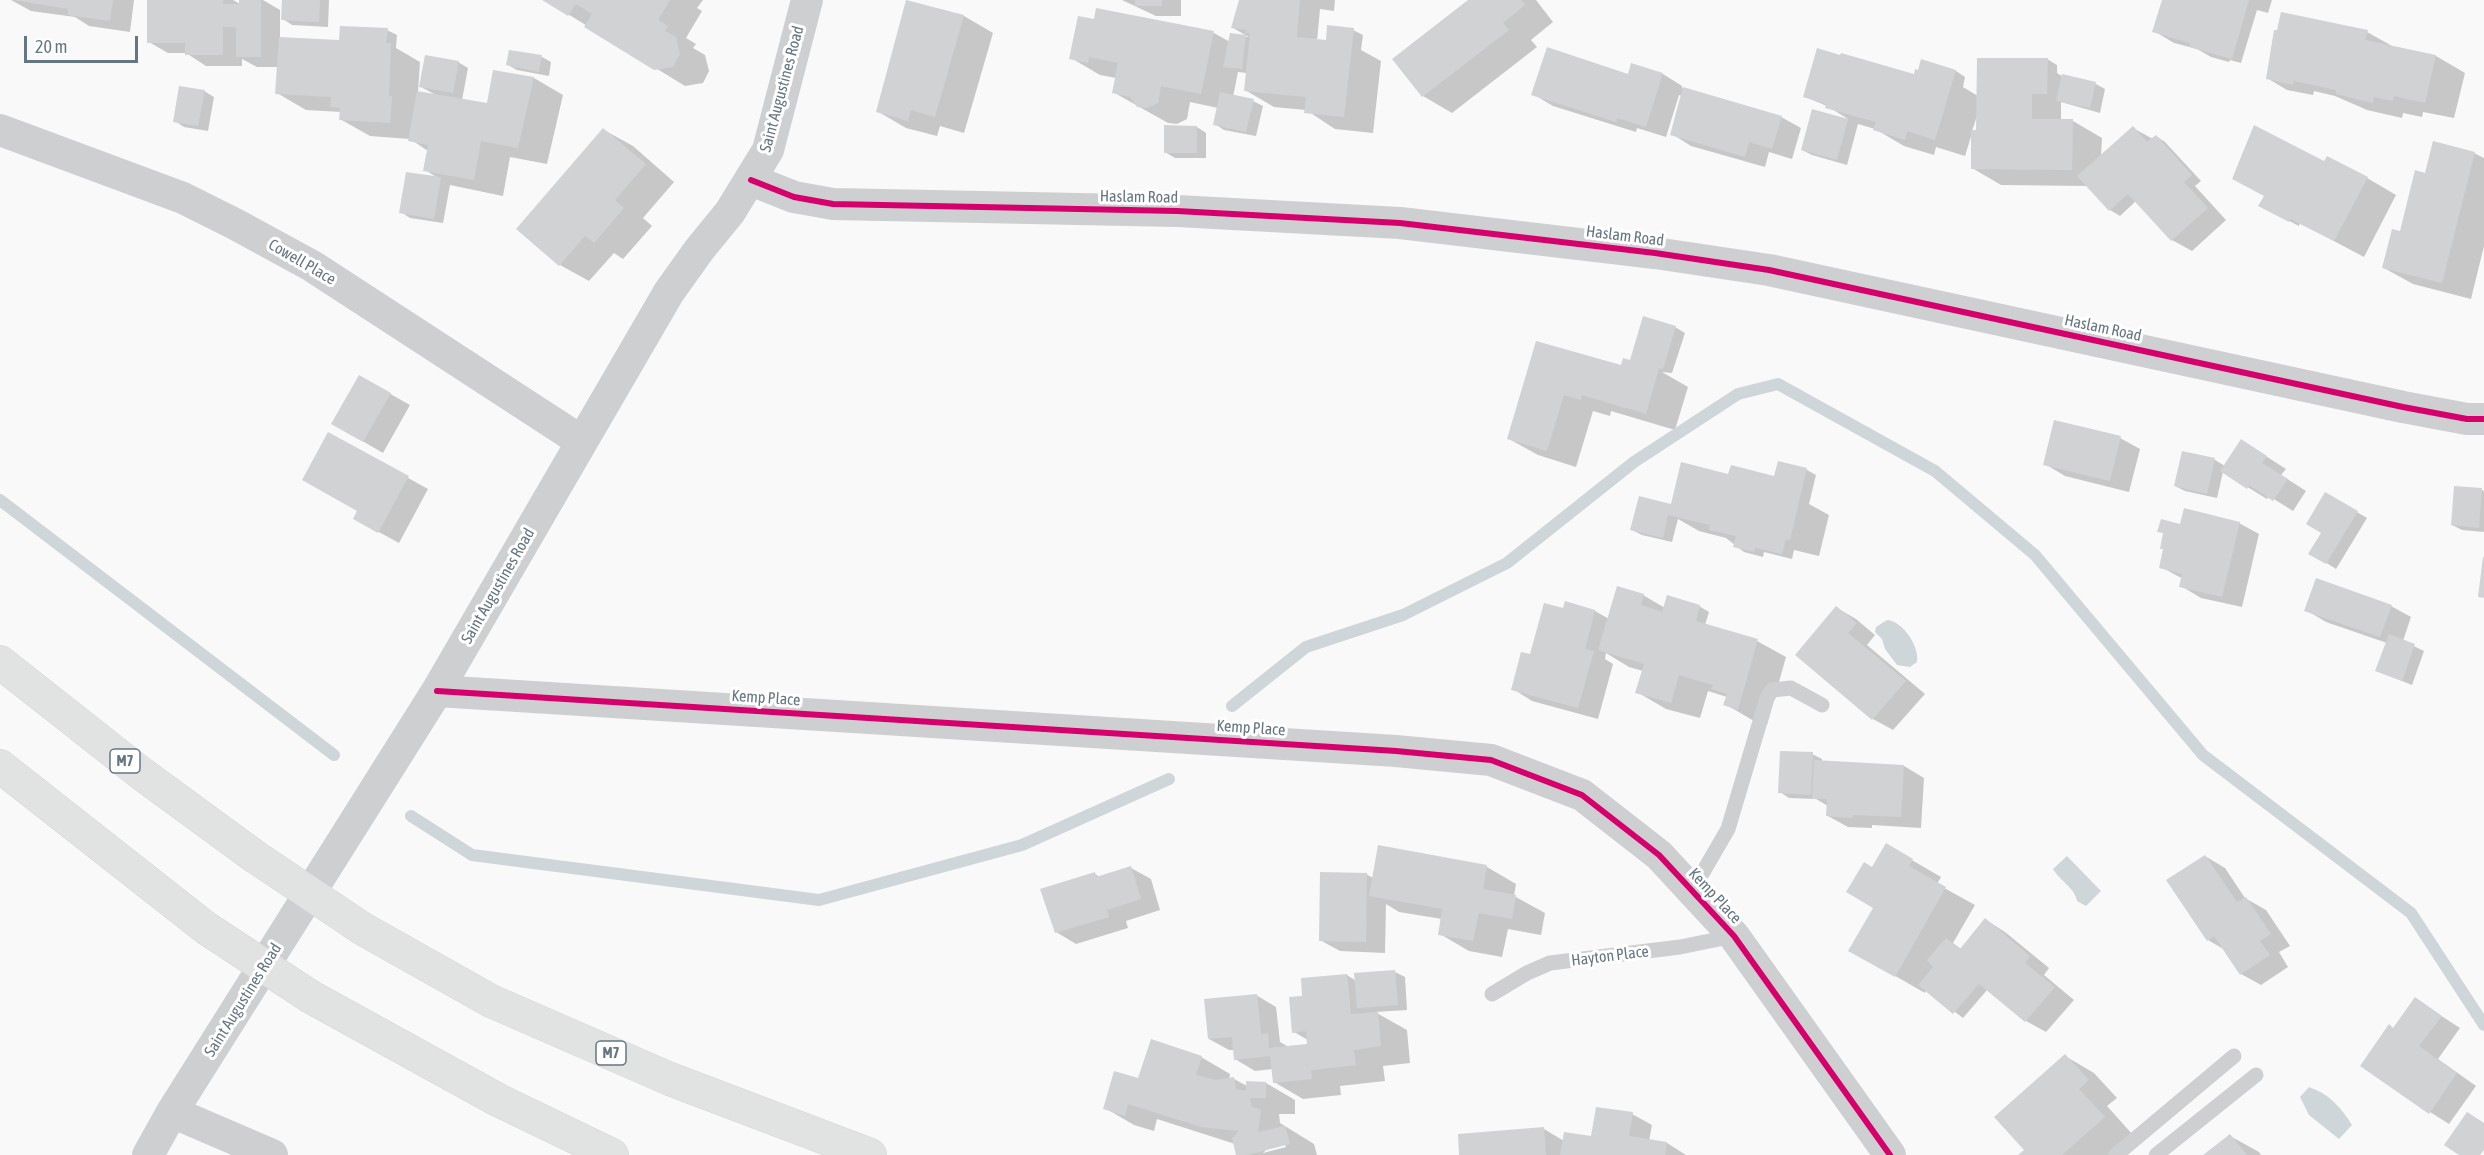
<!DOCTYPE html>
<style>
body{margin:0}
#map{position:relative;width:2484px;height:1155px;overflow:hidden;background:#f9f9f9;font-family:"Asap Condensed",sans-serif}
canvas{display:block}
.scale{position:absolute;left:24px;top:36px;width:114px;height:27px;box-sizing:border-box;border:3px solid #657683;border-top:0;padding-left:8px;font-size:18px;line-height:21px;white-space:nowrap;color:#657683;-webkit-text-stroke:4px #fff;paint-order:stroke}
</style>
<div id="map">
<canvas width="2484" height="1155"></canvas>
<div class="scale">20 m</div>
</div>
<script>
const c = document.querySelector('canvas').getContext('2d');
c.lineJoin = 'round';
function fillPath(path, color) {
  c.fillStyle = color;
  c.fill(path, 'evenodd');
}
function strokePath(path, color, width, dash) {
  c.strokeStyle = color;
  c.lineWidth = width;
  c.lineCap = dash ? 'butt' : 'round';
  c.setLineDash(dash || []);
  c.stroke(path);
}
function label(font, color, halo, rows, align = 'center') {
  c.font = font + ' "Asap Condensed",sans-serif';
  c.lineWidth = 6;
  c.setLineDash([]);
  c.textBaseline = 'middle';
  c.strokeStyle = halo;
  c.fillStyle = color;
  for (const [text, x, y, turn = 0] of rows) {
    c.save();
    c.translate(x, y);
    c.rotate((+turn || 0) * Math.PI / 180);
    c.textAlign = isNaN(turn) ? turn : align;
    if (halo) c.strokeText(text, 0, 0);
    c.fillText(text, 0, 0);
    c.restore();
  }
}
fillPath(new Path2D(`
 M 1887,620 C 1903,621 1920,647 1917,662 L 1910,667 L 1897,665 L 1885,649 L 1882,639 L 1875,632 L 1876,627 Z
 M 2067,856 L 2101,891 L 2086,906 L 2077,901 C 2075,888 2059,880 2053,869 Z
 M 2309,1087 C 2329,1094 2341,1107 2352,1125 L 2339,1139 L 2309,1115 L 2300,1097 Z`), '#ced6d9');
fillPath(new Path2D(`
 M 11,0 L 134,0 L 130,32 L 89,26 L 75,17 L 31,11 Z
 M 149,0 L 233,0 L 240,4 L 240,0 L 263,0 L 280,10 L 280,39 L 346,42 L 387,30 L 397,35 L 396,48 L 420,62 L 418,92 L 436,95 L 421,87 L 458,62 L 468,68 L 462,100 L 488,105 L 495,72 L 534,78 L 563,95 L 547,164 L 510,157 L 503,196 L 450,185 L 443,223 L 410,218 L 401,212 L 438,178 L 425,170 L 428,151 L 410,139 L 370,136 L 340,119 L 341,112 L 306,110 L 277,93 L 278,67 L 257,67 L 242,59 L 242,66 L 206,66 L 186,53 L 168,53 L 149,42 Z
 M 284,0 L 329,0 L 328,27 L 292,25 L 283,19 Z
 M 545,0 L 703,0 L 697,8 L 702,11 L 686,38 L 696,44 L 693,48 L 705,55 L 709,71 L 703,83 L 685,86 Z
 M 1122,0 L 1181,0 L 1181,16 L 1156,16 Z
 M 1241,0 L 1335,0 L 1334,11 L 1320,9 L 1317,41 L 1327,42 L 1353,30 L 1363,35 L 1361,50 L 1381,61 L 1373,133 L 1335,129 L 1306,110 L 1274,107 L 1245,90 L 1247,73 L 1238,72 L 1233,97 L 1253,101 L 1263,106 L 1256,136 L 1224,130 L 1215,124 L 1218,108 L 1190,102 L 1187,119 L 1177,124 L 1168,123 L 1113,92 L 1116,78 L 1100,75 L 1071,58 L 1214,33 L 1230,42 L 1231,35 L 1249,37 L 1233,28 Z
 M 1471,0 L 1536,0 L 1553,22 L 1531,40 L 1537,47 L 1452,113 L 1423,96 Z
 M 2163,0 L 2272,0 L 2268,13 L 2257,10 L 2241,63 L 2230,60 L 2229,62 L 2211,57 L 2197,49 L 2174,43 L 2154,31 Z
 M 908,1 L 964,16 L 993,33 L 964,133 L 940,126 L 937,136 L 906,128 L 877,111 Z
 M 2367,32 L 2394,47 L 2436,56 L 2465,73 L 2454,118 L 2423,112 L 2422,117 L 2403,113 L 2402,118 L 2367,110 L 2335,96 L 2314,91 L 2313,95 L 2287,90 L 2267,78 Z
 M 542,57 L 551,62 L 549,76 L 517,70 L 508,65 Z
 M 2047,59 L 2057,65 L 2057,73 L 2063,77 L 2096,84 L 2105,89 L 2100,113 L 2061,102 L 2061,121 L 2073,121 L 2102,138 L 2101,156 L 2133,128 L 2153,139 L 2156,136 L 2165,142 L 2201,181 L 2195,186 L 2226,220 L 2192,251 L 2172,240 L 2136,201 L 2120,216 L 2110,210 L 2088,186 L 2001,185 L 1972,168 L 1972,133 L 1965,156 L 1936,147 L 1934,155 L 1904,146 L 1875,129 L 1858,124 L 1847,165 L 1812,155 L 1802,150 L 1813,111 L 1848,119 L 1827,106 L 1805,97 L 1925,74 L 1922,61 L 1956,71 L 1965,77 L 1963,87 L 1978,96 ZM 1977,116 L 1977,131 L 1972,131 Z
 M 1632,65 L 1663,74 L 1682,86 L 1682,88 L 1781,117 L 1801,128 L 1792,159 L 1769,152 L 1765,167 L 1691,146 L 1672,134 L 1682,96 L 1679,95 L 1666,137 L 1637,128 L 1636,132 L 1553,106 L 1533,94 L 1629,76 Z
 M 204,91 L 214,97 L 208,131 L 184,127 L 175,121 Z
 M 1197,127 L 1206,133 L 1206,158 L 1175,158 L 1165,152 Z
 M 604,130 L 633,146 L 674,182 L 643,218 L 652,226 L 623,259 L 614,253 L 589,281 L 560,265 Z
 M 2474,153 L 2484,158 L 2484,246 L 2471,299 L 2413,284 L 2384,268 L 2426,175 Z
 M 2324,163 L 2367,178 L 2396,195 L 2364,257 L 2300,223 L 2299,226 L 2270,211 Z
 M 1675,327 L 1685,333 L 1672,373 L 1662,372 L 1688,387 L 1675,430 L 1611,411 L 1610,416 L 1593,411 L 1576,467 L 1538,455 L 1509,439 L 1537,343 L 1622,367 L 1637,363 Z
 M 360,377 L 410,405 L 383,453 L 333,424 Z
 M 329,434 L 428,489 L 399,543 L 355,519 L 359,511 Z
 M 2120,438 L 2140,449 L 2129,492 L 2065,476 L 2045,464 Z
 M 2183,452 L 2215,460 L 2225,466 L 2261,453 L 2286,469 L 2281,475 L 2306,491 L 2293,511 L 2269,496 L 2267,499 L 2223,472 L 2217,498 L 2185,491 L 2175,486 Z
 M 1779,463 L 1807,470 L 1816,475 L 1809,504 L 1829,515 L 1819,556 L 1794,550 L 1792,559 L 1764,552 L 1763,557 L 1744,552 L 1726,538 L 1699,531 L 1678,519 L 1672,542 L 1642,535 L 1632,530 L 1670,505 L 1730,476 L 1775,478 Z
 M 2482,490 L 2484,491 L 2484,532 L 2462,530 L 2452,525 Z
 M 2326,494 L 2367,518 L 2336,569 L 2311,553 L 2323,532 Z
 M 2239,523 L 2259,534 L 2242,607 L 2201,598 L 2181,586 L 2183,579 L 2161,567 L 2165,550 L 2165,534 L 2159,531 L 2181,525 Z
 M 1643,595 L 1665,608 L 1699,606 L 1709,612 L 1705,625 L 1757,641 L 1786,657 L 1767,725 L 1754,721 L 1725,704 L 1727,697 L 1708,691 L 1700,718 L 1666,709 L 1637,692 L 1643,671 L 1629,667 L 1606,653 L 1605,659 L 1613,664 L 1598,719 L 1532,701 L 1513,689 L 1531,656 L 1564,610 L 1595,611 L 1609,619 Z
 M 2391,606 L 2411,617 L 2403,641 L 2424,651 L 2412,685 L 2377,671 L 2387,643 L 2326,622 L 2306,610 Z
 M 1837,608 L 1856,619 L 1875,635 L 1867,645 L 1925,694 L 1893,730 L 1873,719 L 1797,655 Z
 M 1812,754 L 1822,759 L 1822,762 L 1904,766 L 1924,778 L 1921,828 L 1872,825 L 1872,828 L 1848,827 L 1828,816 L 1828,806 L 1816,799 L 1789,798 L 1780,792 Z
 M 1886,845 L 1941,877 L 1937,884 L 1975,905 L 1953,943 L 1961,949 L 1986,920 L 2005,932 L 2049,968 L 2044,975 L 2074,1000 L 2046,1032 L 2026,1021 L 1988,989 L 1963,1018 L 1926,990 L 1925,993 L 1850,950 L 1875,907 L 1873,869 Z
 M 1379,847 L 1487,867 L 1516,884 L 1514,896 L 1545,913 L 1541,935 L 1508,929 L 1502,957 L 1469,951 L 1440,934 L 1442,919 L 1399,912 L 1386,904 L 1385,953 L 1340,951 L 1320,940 L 1366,874 L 1373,878 Z
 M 2205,856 L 2225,868 L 2245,898 L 2266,910 L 2290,946 L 2279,952 L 2288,967 L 2261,985 L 2241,974 L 2225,950 L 2208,940 Z
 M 1131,868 L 1151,879 L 1160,910 L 1126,921 L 1128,928 L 1076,944 L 1056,932 L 1095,874 L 1100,877 Z
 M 1395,972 L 1405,977 L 1407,1010 L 1375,1012 L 1407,1030 L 1410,1063 L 1383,1066 L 1385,1081 L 1340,1086 L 1341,1095 L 1303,1099 L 1274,1082 L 1273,1069 L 1255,1071 L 1235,1059 L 1234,1050 L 1229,1050 L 1209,1039 L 1256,995 L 1276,1007 L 1280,1042 L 1287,1046 L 1309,1045 L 1308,1040 L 1294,1032 L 1304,997 L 1347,975 L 1356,981 Z
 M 2415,999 L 2460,1028 L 2438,1059 L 2476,1086 L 2449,1124 L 2430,1112 L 2394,1029 Z
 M 2065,1056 L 2094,1073 L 2117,1098 L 2107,1106 L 2133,1135 L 2110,1155 L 2020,1155 L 2026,1150 Z
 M 1201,1057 L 1230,1074 L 1229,1080 L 1234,1079 L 1247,1086 L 1266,1083 L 1295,1100 L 1295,1114 L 1279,1114 L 1280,1123 L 1314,1144 L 1317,1155 L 1237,1155 L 1235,1144 L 1157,1119 L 1154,1131 L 1134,1125 L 1105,1108 L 1139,1080 ZM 1285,1144 L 1286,1147 L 1263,1153 L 1267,1149 Z
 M 1632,1114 L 1652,1125 L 1649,1141 L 1667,1143 L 1686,1155 L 1461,1155 L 1544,1129 L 1564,1141 L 1593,1138 Z
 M 2230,1136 L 2259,1152 L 2261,1155 L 2205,1155 Z`), '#0003');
strokePath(new Path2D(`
 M 0,500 L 334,755
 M 1232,706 L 1306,647 L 1403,615 L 1507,563 L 1634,462 L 1738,394 L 1778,384 L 1935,471 L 2035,555 L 2203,755 L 2411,913 L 2484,1025
 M 411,816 L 472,855 L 819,900 L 1022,845 L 1169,779`), '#ced6d9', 12);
fillPath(new Path2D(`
 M 14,0 L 113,0 L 110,21 L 68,15 L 68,9 Z
 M 147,0 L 223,0 L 223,4 L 239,4 L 239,0 L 261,0 L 261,57 L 236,57 L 236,27 L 223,27 L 223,55 L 185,55 L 185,43 L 147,43 Z
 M 282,0 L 320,0 L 319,22 L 281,20 Z
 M 542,0 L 670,0 L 658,20 L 668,26 L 665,31 L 676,37 L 680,54 L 673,67 L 654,70 L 584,27 L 592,14 L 576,4 L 568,16 Z
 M 906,0 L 964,15 L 935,117 L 911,110 L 908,121 L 876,112 Z
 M 1135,0 L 1162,0 L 1162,6 L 1135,6 Z
 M 1239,0 L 1300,0 L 1297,37 L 1326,40 L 1327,25 L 1354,28 L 1344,117 L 1304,113 L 1306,97 L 1244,91 L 1250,33 L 1245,33 L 1246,30 L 1231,28 Z
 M 1468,0 L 1521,0 L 1525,5 L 1503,23 L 1509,30 L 1422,97 L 1392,59 Z
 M 2162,0 L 2249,0 L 2232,59 L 2189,47 L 2190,43 L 2152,32 Z
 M 1096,8 L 1214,31 L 1201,94 L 1161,86 L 1158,103 L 1147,108 L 1137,107 L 1130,97 L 1112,93 L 1118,63 L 1089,57 L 1088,63 L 1069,59 L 1078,16 L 1094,19 Z
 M 2281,12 L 2368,30 L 2365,40 L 2436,55 L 2425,103 L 2394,96 L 2393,101 L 2374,97 L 2373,103 L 2336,94 L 2336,90 L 2294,81 L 2293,85 L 2266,79 L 2274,30 L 2277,30 Z
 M 340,26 L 388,28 L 386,43 L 391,43 L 389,96 L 392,96 L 390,123 L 339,120 L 340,108 L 330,107 L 331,97 L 275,94 L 279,37 L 339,40 Z
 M 1230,33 L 1246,35 L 1242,69 L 1223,67 Z
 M 1547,47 L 1628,74 L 1631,63 L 1663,73 L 1646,127 L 1617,118 L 1616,122 L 1531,95 Z
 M 1817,48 L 1840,55 L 1841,53 L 1914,74 L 1915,69 L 1918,70 L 1921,59 L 1956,70 L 1935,140 L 1907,131 L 1905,140 L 1873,130 L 1876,122 L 1825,108 L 1826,104 L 1803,97 Z
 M 509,50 L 542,55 L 539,72 L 506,65 Z
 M 425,55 L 459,61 L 453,93 L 419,87 Z
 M 1977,58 L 2048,58 L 2047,94 L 2032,94 L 2032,119 L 2073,119 L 2072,170 L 1971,169 L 1971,130 L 1976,130 Z
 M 493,70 L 534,77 L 518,148 L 481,141 L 474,180 L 423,171 L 428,145 L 408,141 L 417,91 L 487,103 Z
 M 2062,74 L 2096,82 L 2090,108 L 2056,101 Z
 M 179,86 L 205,90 L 198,126 L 173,122 Z
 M 1683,87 L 1782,116 L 1772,149 L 1749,142 L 1745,157 L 1670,135 Z
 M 1220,92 L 1254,99 L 1246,132 L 1213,125 Z
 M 1812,109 L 1848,119 L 1837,160 L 1801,150 Z
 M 1164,125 L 1197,126 L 1197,153 L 1164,153 Z
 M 2254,125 L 2324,161 L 2327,156 L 2368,177 L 2334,241 L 2290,219 L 2289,222 L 2258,206 L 2264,196 L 2232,179 Z
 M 2133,126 L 2147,142 L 2156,135 L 2192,175 L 2184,182 L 2208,208 L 2171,241 L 2128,194 L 2109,211 L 2077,176 Z
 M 603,128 L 646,164 L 615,200 L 624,208 L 594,243 L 585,236 L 559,266 L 516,229 Z
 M 2433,141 L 2475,152 L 2442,283 L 2382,268 L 2392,229 L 2400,231 L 2415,170 L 2425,173 Z
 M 406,172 L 441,177 L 434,219 L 399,213 Z
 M 1643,316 L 1676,326 L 1663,369 L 1659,368 L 1646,414 L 1582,395 L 1581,400 L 1564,395 L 1547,451 L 1507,439 L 1536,341 L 1621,365 L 1623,358 L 1630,360 Z
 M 359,375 L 391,393 L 363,442 L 331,424 Z
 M 2054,420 L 2121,436 L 2110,481 L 2043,465 Z
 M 328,432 L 409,476 L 378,533 L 353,519 L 357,511 L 302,480 Z
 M 2241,439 L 2267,456 L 2262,463 L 2288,479 L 2273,501 L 2249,485 L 2247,489 L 2220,471 Z
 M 2182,451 L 2215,458 L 2207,494 L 2174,486 Z
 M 1778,461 L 1807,468 L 1790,540 L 1786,539 L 1782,554 L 1755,548 L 1754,552 L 1733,547 L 1736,536 L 1709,530 L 1710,525 L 1668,515 L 1663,538 L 1630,530 L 1639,496 L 1671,504 L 1681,462 L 1728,474 L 1731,465 L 1774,476 Z
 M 2454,486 L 2482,488 L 2479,528 L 2451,525 Z
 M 2325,492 L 2358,511 L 2326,564 L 2308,554 L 2321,533 L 2306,524 Z
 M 2184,508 L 2240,522 L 2222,597 L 2179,587 L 2182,574 L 2159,568 L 2163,549 L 2160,549 L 2163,533 L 2157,532 L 2161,519 L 2180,524 Z
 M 2483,557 L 2484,557 L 2484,598 L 2478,597 Z
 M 2316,578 L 2392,605 L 2380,637 L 2304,611 Z
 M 1617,586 L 1644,594 L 1641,605 L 1662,612 L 1667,595 L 1700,605 L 1696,621 L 1758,639 L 1738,710 L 1723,705 L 1727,694 L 1711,689 L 1713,685 L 1679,675 L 1671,703 L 1635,693 L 1644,664 L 1598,650 Z
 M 1565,601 L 1595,610 L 1585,649 L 1594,651 L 1578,708 L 1511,690 L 1521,652 L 1530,654 L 1544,603 L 1563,608 Z
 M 1836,606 L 1857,623 L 1848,633 L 1906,681 L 1872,720 L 1795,655 Z
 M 2389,634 L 2415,644 L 2402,681 L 2375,671 Z
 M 1780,751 L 1813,752 L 1811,795 L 1778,793 Z
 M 1814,760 L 1904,765 L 1901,817 L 1853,815 L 1852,818 L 1826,816 L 1827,799 L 1812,799 Z
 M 1886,843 L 1913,859 L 1909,866 L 1946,887 L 1895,977 L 1848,951 L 1873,908 L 1846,892 L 1864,862 L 1872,867 Z
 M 1378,845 L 1487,865 L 1483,889 L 1516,895 L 1512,919 L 1479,913 L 1473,941 L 1438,935 L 1442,909 L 1369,896 Z
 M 2205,855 L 2237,902 L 2246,897 L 2271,934 L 2260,941 L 2270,955 L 2240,975 L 2214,936 L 2207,941 L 2166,880 Z
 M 1131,866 L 1141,899 L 1107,910 L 1109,917 L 1055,933 L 1040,889 L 1095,872 L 1096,877 Z
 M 1320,872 L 1367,873 L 1366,942 L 1319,941 Z
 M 1985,918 L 2030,956 L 2025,963 L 2055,987 L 2025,1022 L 1979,984 L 1953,1014 L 1918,985 L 1933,967 L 1927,960 L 1946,938 L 1960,949 Z
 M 1395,970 L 1398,1005 L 1357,1008 L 1354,973 Z
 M 1347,974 L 1351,1014 L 1378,1012 L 1381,1046 L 1354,1050 L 1356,1065 L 1311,1070 L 1312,1079 L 1273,1083 L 1270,1056 L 1234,1060 L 1232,1037 L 1208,1039 L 1204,999 L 1257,994 L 1261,1034 L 1268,1033 L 1269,1048 L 1307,1044 L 1306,1031 L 1292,1033 L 1289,997 L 1302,996 L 1301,978 Z
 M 2415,997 L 2442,1016 L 2419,1046 L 2457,1073 L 2429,1114 L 2360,1066 L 2389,1024 L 2393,1028 Z
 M 1151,1039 L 1202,1056 L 1196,1075 L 1216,1080 L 1234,1077 L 1236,1089 L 1246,1091 L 1246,1081 L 1266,1082 L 1266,1098 L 1250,1098 L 1252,1107 L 1261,1110 L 1258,1132 L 1285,1126 L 1290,1144 L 1247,1155 L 1236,1155 L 1232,1138 L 1239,1131 L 1201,1127 L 1128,1104 L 1125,1116 L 1103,1109 L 1114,1071 L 1138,1078 Z
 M 2065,1054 L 2089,1080 L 2079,1089 L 2105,1117 L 2062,1155 L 2018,1155 L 2024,1150 L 1994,1117 Z
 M 1596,1107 L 1633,1112 L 1629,1136 L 1667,1142 L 1665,1155 L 1560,1155 L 1564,1132 L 1591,1136 Z
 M 2467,1112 L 2484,1123 L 2484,1150 L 2480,1155 L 2459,1155 L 2444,1145 Z
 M 1544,1127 L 1546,1155 L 1459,1155 L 1458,1134 Z
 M 2230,1134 L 2247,1155 L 2203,1155 Z`), '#d0d2d3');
const highway = new Path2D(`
 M 0,662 L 142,774 L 254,856
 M 0,766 L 206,928
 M 363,929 L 491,1001 L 670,1079 L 870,1155
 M 311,997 L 498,1100 L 612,1155`);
strokePath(highway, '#d5d6d6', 34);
strokePath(new Path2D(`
 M 1692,891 L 1728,829 L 1767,698 L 1772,690 L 1791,688 L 1822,705
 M 1492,994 L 1527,973 L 1550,963 L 1680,947 L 1734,936
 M 2116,1155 L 2234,1056
 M 2156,1155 L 2256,1075`), '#cecfd0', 15);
strokePath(new Path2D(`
 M 0,130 L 183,198 L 235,224 L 312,266 L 581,441
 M 751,180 L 794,197 L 833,204 L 1177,211 L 1400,223 L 1655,253 L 1769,270 L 2403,407 L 2467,419 L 2484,419
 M 437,691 L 1396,751 L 1491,760 L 1582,795 L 1659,855 L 1734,936 L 1890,1155
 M 172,1112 L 272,1155
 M 148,1155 L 172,1112 L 437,691 L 669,292 L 699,250 L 730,212 L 768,150 L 807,0`), '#cecfd0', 32);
strokePath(highway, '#e1e2e2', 33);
const highwayBridge = new Path2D(`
 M 254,856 L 363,929
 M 206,928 L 311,997`);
strokePath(highwayBridge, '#d5d6d6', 34, []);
strokePath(highwayBridge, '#e1e2e2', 33);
strokePath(new Path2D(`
 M 751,180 L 794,197 L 833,204 L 1177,211 L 1400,223 L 1655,253 L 1769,270 L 2403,407 L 2467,419 L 2484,419
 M 437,691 L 1396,751 L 1491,760 L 1582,795 L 1659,855 L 1734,936 L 1890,1155`), '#d6006c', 6);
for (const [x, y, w] of [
 [125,761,30],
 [611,1053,30]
]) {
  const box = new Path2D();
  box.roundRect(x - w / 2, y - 12, w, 24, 4.5);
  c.fillStyle = '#fff';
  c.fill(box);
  strokePath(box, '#657683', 1.5);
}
label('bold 15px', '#657683', null, [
 ["M7",125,761],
 ["M7",611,1053]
]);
label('16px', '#657683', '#fff', [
 ["Saint Augustines Road",782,89,-75],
 ["Haslam Road",1139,197,1],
 ["Haslam Road",1625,236,7],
 ["Cowell Place",302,262,30],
 ["Haslam Road",2103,328,12],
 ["Saint Augustines Road",498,586,-60],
 ["Kemp Place",766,698,4],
 ["Kemp Place",1251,728,4],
 ["Kemp Place",1715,896,47],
 ["Hayton Place",1610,956,-7],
 ["Saint Augustines Road",243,1000,-58]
]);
</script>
